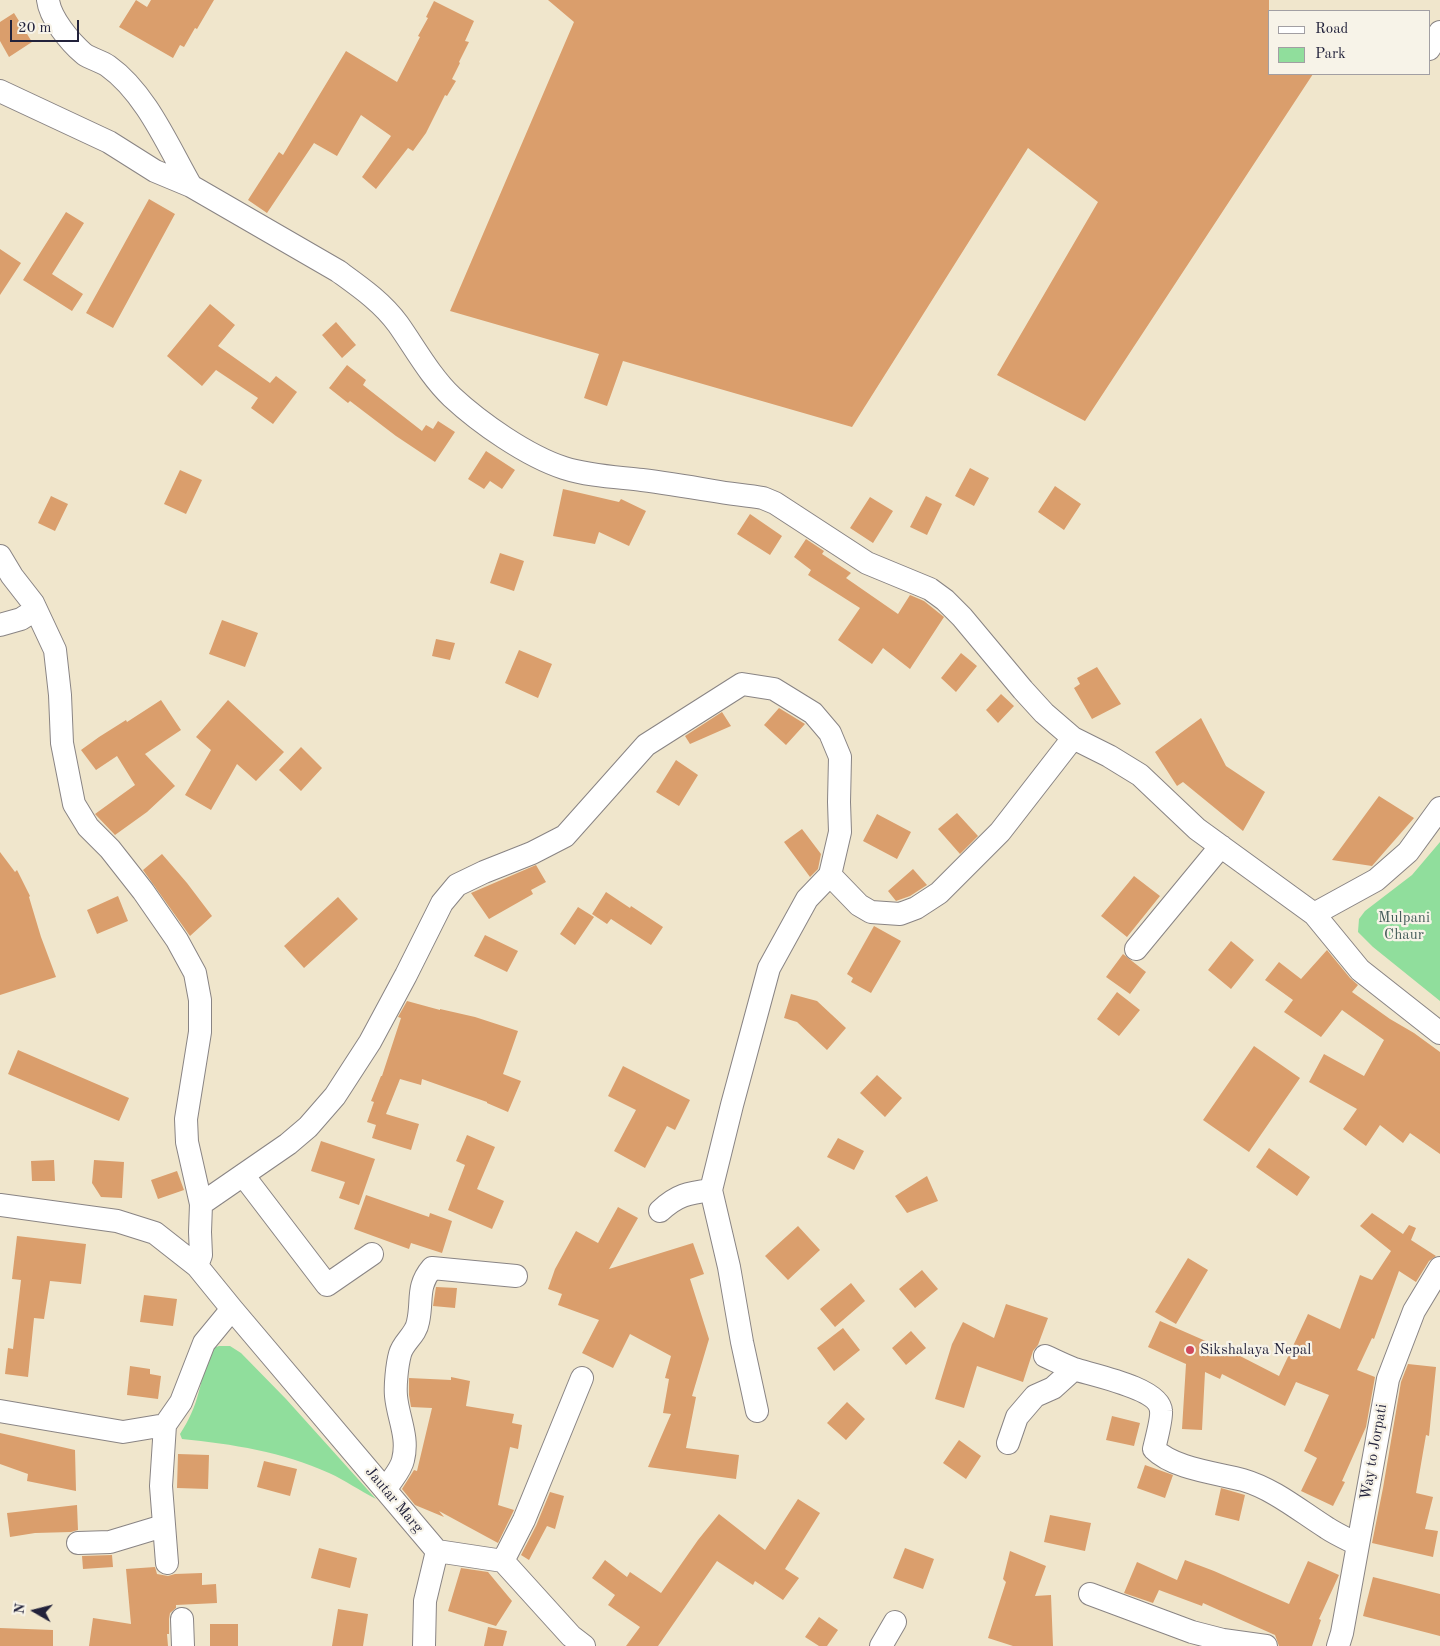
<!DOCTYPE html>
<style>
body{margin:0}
#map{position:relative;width:1440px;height:1646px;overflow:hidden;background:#f0e6cc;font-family:"Old Standard TT",serif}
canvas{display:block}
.legend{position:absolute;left:1268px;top:10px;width:162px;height:65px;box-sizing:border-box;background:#f7f3e8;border:1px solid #a29fa3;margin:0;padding:6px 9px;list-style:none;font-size:15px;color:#22223b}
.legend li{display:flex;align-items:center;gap:10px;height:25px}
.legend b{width:25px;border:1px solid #a29fa3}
.north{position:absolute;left:10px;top:1586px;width:50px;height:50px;-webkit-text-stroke:4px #f7f3e8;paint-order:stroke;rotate:278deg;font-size:14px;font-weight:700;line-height:20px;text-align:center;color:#22223b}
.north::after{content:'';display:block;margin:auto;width:18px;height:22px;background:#22223b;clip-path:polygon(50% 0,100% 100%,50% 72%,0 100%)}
.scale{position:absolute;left:10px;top:20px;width:69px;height:22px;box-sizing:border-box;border:2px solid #22223b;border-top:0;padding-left:6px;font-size:15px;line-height:18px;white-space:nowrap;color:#22223b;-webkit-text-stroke:4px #f7f3e8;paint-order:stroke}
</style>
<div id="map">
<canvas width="1440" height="1646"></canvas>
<ul class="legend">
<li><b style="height:6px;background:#fff"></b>Road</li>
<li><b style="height:14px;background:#90de9c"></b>Park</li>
</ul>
<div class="north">N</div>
<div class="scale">20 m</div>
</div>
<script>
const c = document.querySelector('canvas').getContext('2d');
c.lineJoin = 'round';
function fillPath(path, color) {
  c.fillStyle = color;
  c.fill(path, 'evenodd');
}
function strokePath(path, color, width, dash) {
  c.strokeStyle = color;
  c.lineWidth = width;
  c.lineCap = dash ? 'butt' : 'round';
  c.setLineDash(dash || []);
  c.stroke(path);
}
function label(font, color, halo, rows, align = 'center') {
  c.font = font + ' "Old Standard TT",serif';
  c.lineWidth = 4.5;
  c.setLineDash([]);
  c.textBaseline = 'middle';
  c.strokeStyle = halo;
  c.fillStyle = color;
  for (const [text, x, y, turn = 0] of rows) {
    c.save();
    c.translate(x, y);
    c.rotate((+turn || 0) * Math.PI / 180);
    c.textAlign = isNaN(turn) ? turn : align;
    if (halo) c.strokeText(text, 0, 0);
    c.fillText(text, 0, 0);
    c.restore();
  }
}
fillPath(new Path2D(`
 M 1440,842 L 1440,1001 L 1373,947 L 1358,932 L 1359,919 L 1365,911 L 1412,875 Z
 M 219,1346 L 230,1346 L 241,1353 L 286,1399 L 376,1499 C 360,1491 345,1480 329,1473 C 283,1452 232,1444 182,1439 L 180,1434 C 189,1420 195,1407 199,1391 C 203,1377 204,1363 210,1349 Z`), '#90de9c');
fillPath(new Path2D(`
 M 136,0 L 147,7 L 151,0 L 214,0 L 197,29 L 195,28 L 184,47 L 180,45 L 173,58 L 119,27 Z
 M 548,0 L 1269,0 L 1269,74 L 1313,74 L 1085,421 L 997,375 L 1098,202 L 1028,148 L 852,427 L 623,361 L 607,406 L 584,398 L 599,354 L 450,311 L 574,22 Z
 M 434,1 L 474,21 L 465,41 L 469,42 L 459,62 L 460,63 L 452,79 L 456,81 L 447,96 L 445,95 L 426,133 L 413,151 L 408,148 L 376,189 L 362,177 L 391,136 L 361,115 L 337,156 L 314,143 L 267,213 L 248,200 L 279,152 L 283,155 L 346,51 L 397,82 L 420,37 L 418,36 L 428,18 L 426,17 Z
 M 14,13 L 32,42 L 9,57 L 0,41 L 0,22 Z
 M 149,199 L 175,214 L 113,328 L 86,313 Z
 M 66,212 L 84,223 L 52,274 L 83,294 L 72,311 L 23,280 Z
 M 0,249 L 21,263 L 0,295 Z
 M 210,304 L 235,325 L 218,346 L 270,383 L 276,376 L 297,392 L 273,424 L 251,408 L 258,398 L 216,370 L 202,386 L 167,356 Z
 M 336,322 L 356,345 L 342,358 L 322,335 Z
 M 347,365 L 366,380 L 363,385 L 422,431 L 426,425 L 433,429 L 438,421 L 455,432 L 435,462 L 396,436 L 350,401 L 348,403 L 329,388 Z
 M 486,451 L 515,470 L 502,489 L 490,481 L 484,489 L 468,479 Z
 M 970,468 L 989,478 L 974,506 L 955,496 Z
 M 180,470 L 202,480 L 186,514 L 164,504 Z
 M 1055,486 L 1081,504 L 1064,530 L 1038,512 Z
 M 563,489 L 619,502 L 621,499 L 646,511 L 629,546 L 599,532 L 595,544 L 553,536 Z
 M 51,496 L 68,504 L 55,531 L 38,523 Z
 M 926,496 L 942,504 L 927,535 L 910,527 Z
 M 870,497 L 893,511 L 873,543 L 850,528 Z
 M 750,514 L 782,536 L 770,555 L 737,534 Z
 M 806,539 L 824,551 L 822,554 L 851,573 L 846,578 L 898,614 L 910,595 L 924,601 L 944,617 L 910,669 L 883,648 L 872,664 L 838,640 L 860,608 L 808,575 L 811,570 L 794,557 Z
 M 500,553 L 524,561 L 514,591 L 490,583 Z
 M 222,620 L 258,633 L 245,667 L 209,654 Z
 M 436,639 L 455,643 L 450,660 L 432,656 Z
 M 519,650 L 552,664 L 538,698 L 505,683 Z
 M 961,653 L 977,666 L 956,692 L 941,678 Z
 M 1097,667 L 1121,704 L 1092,719 L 1074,688 L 1080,684 L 1077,678 Z
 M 1001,694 L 1014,706 L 998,723 L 986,710 Z
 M 161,700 L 181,730 L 145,754 L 175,786 L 147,812 L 115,835 L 95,814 L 135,785 L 117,756 L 96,770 L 81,750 L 99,737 L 126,720 L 127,722 Z
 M 228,700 L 284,752 L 256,781 L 237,764 L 211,810 L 185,795 L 211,750 L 196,737 Z
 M 779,708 L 805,724 L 786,745 L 764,725 Z
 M 722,712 L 731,726 L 690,744 L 685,736 Z
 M 1201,718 L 1226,766 L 1265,792 L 1243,831 L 1183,782 L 1177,786 L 1155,752 Z
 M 301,747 L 322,768 L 301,791 L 279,770 Z
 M 676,760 L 698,775 L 679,806 L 656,792 Z
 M 1379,796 L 1414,818 L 1372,866 L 1332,860 Z
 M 957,813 L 978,836 L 960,854 L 938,829 Z
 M 877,814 L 911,832 L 897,859 L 863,841 Z
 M 802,829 L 821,854 L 818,869 L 810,877 L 784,842 Z
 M 0,852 L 15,872 L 17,870 L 30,896 L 29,897 L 41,937 L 56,977 L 0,995 Z
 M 162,854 L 187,883 L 212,916 L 190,936 L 143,870 Z
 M 536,865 L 546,882 L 531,890 L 533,894 L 489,919 L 471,893 Z
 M 913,869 L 927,885 L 910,896 L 896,901 L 888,891 Z
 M 1134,876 L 1160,896 L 1127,937 L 1101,916 Z
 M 606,892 L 630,908 L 631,906 L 663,927 L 651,945 L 611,919 L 607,924 L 592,914 Z
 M 118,896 L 128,921 L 97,934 L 87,910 Z
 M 338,897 L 358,919 L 304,968 L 284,946 Z
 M 578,907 L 594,917 L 575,945 L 560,934 Z
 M 874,926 L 901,941 L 871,993 L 851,982 L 853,978 L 847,974 Z
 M 485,935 L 518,951 L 507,972 L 474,956 Z
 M 1231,941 L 1254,960 L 1231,989 L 1208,970 Z
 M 1327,950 L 1350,978 L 1358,985 L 1352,992 L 1390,1019 L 1414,1033 L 1440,1052 L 1440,1154 L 1410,1133 L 1403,1143 L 1380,1125 L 1366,1146 L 1343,1129 L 1357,1109 L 1309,1082 L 1324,1054 L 1364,1076 L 1384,1040 L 1342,1010 L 1321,1037 L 1284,1012 L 1293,1000 L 1265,980 L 1279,962 L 1301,979 Z
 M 1123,954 L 1146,972 L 1130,994 L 1106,977 Z
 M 1117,992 L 1140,1010 L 1119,1036 L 1097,1019 Z
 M 791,994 L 817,1001 L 846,1028 L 827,1050 L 797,1022 L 784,1018 Z
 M 407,1001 L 440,1010 L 440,1009 L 475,1017 L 518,1031 L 503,1074 L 521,1081 L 508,1112 L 487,1103 L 487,1102 L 422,1079 L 421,1085 L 400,1079 L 386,1114 L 419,1124 L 411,1150 L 372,1138 L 376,1125 L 367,1122 L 374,1102 L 371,1101 L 381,1076 L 382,1076 L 401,1018 L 398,1017 Z
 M 1254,1046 L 1300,1078 L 1249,1152 L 1203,1120 Z
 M 18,1050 L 129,1098 L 119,1121 L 8,1074 Z
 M 623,1066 L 690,1100 L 675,1130 L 667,1126 L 645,1168 L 614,1151 L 636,1110 L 608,1096 Z
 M 877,1075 L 902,1098 L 885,1117 L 860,1093 Z
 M 467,1135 L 495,1147 L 477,1189 L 504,1201 L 492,1229 L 448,1210 L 465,1165 L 456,1161 Z
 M 838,1138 L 864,1151 L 854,1170 L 827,1157 Z
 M 321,1141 L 375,1159 L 359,1205 L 339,1198 L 345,1182 L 311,1171 Z
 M 1269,1148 L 1310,1177 L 1297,1196 L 1256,1167 Z
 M 54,1160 L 55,1181 L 32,1181 L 31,1161 Z
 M 94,1160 L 124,1162 L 122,1198 L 101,1197 L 92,1183 Z
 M 177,1171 L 184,1190 L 158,1199 L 151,1180 Z
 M 927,1176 L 938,1201 L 907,1213 L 895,1196 Z
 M 366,1195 L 429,1217 L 430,1213 L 452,1221 L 442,1253 L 411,1243 L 409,1249 L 354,1229 Z
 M 618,1207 L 638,1218 L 609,1269 L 693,1243 L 704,1274 L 690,1279 L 709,1339 L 692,1396 L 696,1397 L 686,1448 L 739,1455 L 736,1479 L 648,1467 L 671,1414 L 663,1413 L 669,1379 L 665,1378 L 671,1356 L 630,1334 L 613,1368 L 582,1353 L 599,1320 L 558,1305 L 562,1294 L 548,1289 L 555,1269 L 576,1231 L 598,1243 Z
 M 1372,1213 L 1403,1234 L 1409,1225 L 1416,1228 L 1411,1240 L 1436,1256 L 1429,1261 L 1416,1282 L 1399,1271 L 1374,1339 L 1372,1338 L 1357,1370 L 1375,1377 L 1366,1427 L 1342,1481 L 1345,1482 L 1333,1506 L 1301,1491 L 1317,1458 L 1304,1451 L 1329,1395 L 1296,1382 L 1285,1406 L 1222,1374 L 1220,1379 L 1205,1372 L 1202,1430 L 1182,1429 L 1186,1364 L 1148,1347 L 1160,1321 L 1240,1356 L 1279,1376 L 1308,1314 L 1340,1329 L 1360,1275 L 1372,1280 L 1391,1251 L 1360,1226 Z
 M 798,1226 L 820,1250 L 788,1280 L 765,1256 Z
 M 17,1236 L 86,1244 L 81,1284 L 50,1281 L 44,1319 L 34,1318 L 28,1377 L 5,1374 L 8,1348 L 13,1349 L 21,1280 L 12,1279 Z
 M 1188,1258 L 1208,1270 L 1176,1324 L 1155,1312 Z
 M 922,1270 L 938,1289 L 915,1308 L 899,1289 Z
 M 851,1283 L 865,1301 L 835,1327 L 820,1309 Z
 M 436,1287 L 457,1288 L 455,1308 L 433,1306 Z
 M 144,1295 L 177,1299 L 173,1326 L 140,1322 Z
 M 1006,1304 L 1048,1318 L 1038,1345 L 1033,1351 L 1023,1382 L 977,1366 L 964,1408 L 935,1399 L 952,1344 L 963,1322 L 994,1338 Z
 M 843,1328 L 860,1350 L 834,1371 L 817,1348 Z
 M 911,1331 L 926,1348 L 906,1365 L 892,1348 Z
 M 1408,1364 L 1436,1367 L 1429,1436 L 1426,1435 L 1416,1493 L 1433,1497 L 1425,1529 L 1438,1531 L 1433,1557 L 1372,1543 L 1383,1488 L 1401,1382 Z
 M 130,1366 L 150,1369 L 150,1374 L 161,1376 L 158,1399 L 127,1395 Z
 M 451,1377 L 470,1381 L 466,1406 L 514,1414 L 512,1423 L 522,1425 L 518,1449 L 510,1447 L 498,1505 L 514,1510 L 498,1543 L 439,1511 L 444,1517 L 415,1505 L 402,1489 L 414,1470 L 417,1471 L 432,1408 L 411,1407 L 409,1395 L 409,1378 L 451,1380 Z
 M 847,1402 L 865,1419 L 846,1440 L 827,1423 Z
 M 1112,1416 L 1140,1423 L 1134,1446 L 1106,1440 Z
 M 0,1433 L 75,1450 L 76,1491 L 27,1481 L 28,1474 L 0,1464 Z
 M 959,1440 L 981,1456 L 966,1479 L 943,1463 Z
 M 178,1454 L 209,1455 L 208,1489 L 177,1488 Z
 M 264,1461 L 297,1469 L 290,1496 L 257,1487 Z
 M 1145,1465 L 1173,1475 L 1165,1498 L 1137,1488 Z
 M 1221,1488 L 1245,1495 L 1239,1521 L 1215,1515 Z
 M 550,1492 L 564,1496 L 555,1529 L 547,1526 L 529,1560 L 521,1555 L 536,1526 Z
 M 798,1499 L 820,1513 L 785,1569 L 799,1578 L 783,1600 L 755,1581 L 753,1585 L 717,1561 L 658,1646 L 626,1646 L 640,1627 L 608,1605 L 615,1595 L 592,1578 L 605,1560 L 627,1577 L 630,1572 L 661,1593 L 698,1540 L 719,1514 L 765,1550 Z
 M 77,1505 L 78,1530 L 71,1532 L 35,1533 L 10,1537 L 7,1513 Z
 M 1050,1515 L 1091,1523 L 1085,1551 L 1044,1542 Z
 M 319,1548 L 357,1558 L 350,1588 L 311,1578 Z
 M 905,1548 L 934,1559 L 923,1589 L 893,1578 Z
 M 1010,1551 L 1046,1566 L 1035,1596 L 1051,1595 L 1053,1646 L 1013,1646 L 988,1638 L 1006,1582 L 1003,1579 Z
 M 112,1555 L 113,1567 L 83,1569 L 82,1556 Z
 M 1185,1560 L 1214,1571 L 1289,1604 L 1308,1561 L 1339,1575 L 1319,1619 L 1321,1620 L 1312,1646 L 1279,1646 L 1275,1635 L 1203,1603 L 1202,1606 L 1159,1590 L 1153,1603 L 1124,1593 L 1137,1562 L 1177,1580 Z
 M 155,1567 L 157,1574 L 168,1576 L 175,1574 L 202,1573 L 202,1585 L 216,1584 L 217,1603 L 176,1605 L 176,1608 L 170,1613 L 169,1619 L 169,1634 L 167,1634 L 168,1646 L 89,1646 L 93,1618 L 131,1624 L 126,1569 Z
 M 461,1568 L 488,1572 L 512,1601 L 496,1626 L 448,1611 Z
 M 1373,1577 L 1440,1594 L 1440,1636 L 1363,1616 Z
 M 338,1609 L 368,1614 L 363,1646 L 332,1646 Z
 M 819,1617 L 838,1630 L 827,1646 L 819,1646 L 805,1637 Z
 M 210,1624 L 238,1624 L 238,1646 L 210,1646 Z
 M 488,1627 L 507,1631 L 503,1646 L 484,1646 Z
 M 0,1628 L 53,1630 L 53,1646 L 0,1646 Z`), '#da9e6c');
const minor = new Path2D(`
 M 48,0 C 50,18 70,42 84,54 C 91,59 101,61 108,66 C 146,93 168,146 191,186
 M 1429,49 L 1440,32
 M 0,91 L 109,142 L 155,171 L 191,186 L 338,271 C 360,287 382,302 398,324 C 415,348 430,376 452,397 C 480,423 527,456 564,468 C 589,476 616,477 642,480 C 666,483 690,487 714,491 C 730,494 746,495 763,498 L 775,503 L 867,563 L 930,589 L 945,600 L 962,617 L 1023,690 L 1044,713 L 1073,738 L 1109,756 L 1140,775 L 1197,829 L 1314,914 L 1360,970 L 1440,1033
 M 0,556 L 12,576 L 33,603 L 55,650 L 60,695 L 62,743 L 74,804 L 88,827 L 110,849 L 143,891 L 177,940 L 195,973 L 200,1000 L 200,1032 L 186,1119 L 187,1142 L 201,1204 L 200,1232 L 201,1255 L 197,1266
 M 0,625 L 21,619 L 35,610
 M 1314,914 L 1376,880 L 1408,852 L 1440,808
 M 1136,949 L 1221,846
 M 243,1175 L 327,1285 L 372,1254
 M 711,1190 L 729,1267 L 742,1342 L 757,1411
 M 201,1204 L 288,1144 L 308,1127 L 335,1096 L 370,1042 L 406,975 L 442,903 L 457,885 L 484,872 L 532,853 L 565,836 L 646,745 L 742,684 L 774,689 L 813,713 L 830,733 L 840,757 L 839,802 L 840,832 L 830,875
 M 0,1205 L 117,1221 L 155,1233 L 197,1266 L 232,1309 L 437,1551 L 503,1561 L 571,1636 L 584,1646
 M 660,1211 C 677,1195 688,1193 711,1190 L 732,1105 L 769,968 L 807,899 L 830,875 L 859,905 L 871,912 L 900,914 L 916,908 L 939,893 L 1000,832 L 1073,738
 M 1045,1356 C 1054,1360 1064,1365 1074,1369 C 1092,1375 1160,1388 1161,1411 C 1162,1419 1156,1440 1154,1449 C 1174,1469 1217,1473 1243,1480 C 1274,1489 1300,1511 1327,1528 C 1336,1534 1347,1539 1357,1544
 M 0,1411 L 123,1432 L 165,1425 L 181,1402 L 204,1343 L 232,1309
 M 165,1425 L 161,1486 L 167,1563
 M 1008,1443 L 1017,1417 L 1035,1396 L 1053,1388 L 1074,1369
 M 386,1489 C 391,1480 401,1470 403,1460 C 409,1437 398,1418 396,1396 C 395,1386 397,1365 400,1354 C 403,1342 416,1335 418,1322 C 423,1300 416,1287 432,1268 L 516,1276
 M 78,1543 L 110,1542 L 163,1526
 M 503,1561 L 524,1520 L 582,1378
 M 1090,1594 L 1192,1632 L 1223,1640 L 1266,1646
 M 182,1619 L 183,1646
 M 424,1646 L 425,1601 L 437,1551
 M 881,1646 L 895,1622
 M 1338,1646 L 1342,1633 L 1388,1379 L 1414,1311 L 1440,1268`);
strokePath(minor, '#898484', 24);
strokePath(minor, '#fff', 22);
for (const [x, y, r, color] of [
 [1190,1350,5,"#d1495b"]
]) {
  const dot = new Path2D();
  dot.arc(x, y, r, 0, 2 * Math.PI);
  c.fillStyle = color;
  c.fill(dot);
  strokePath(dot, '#f7f3e8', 2);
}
label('15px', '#435a58', '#f7f3e8', [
 ["Mulpani",1404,918],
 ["Chaur",1404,935]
]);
label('15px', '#22223b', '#f7f3e8', [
 ["Sikshalaya Nepal",1200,1350]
], 'left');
label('15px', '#22223b', '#f7f3e8', [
 ["Way to Jorpati",1374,1452,-80],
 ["Jautar Marg",394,1500,50]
]);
</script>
